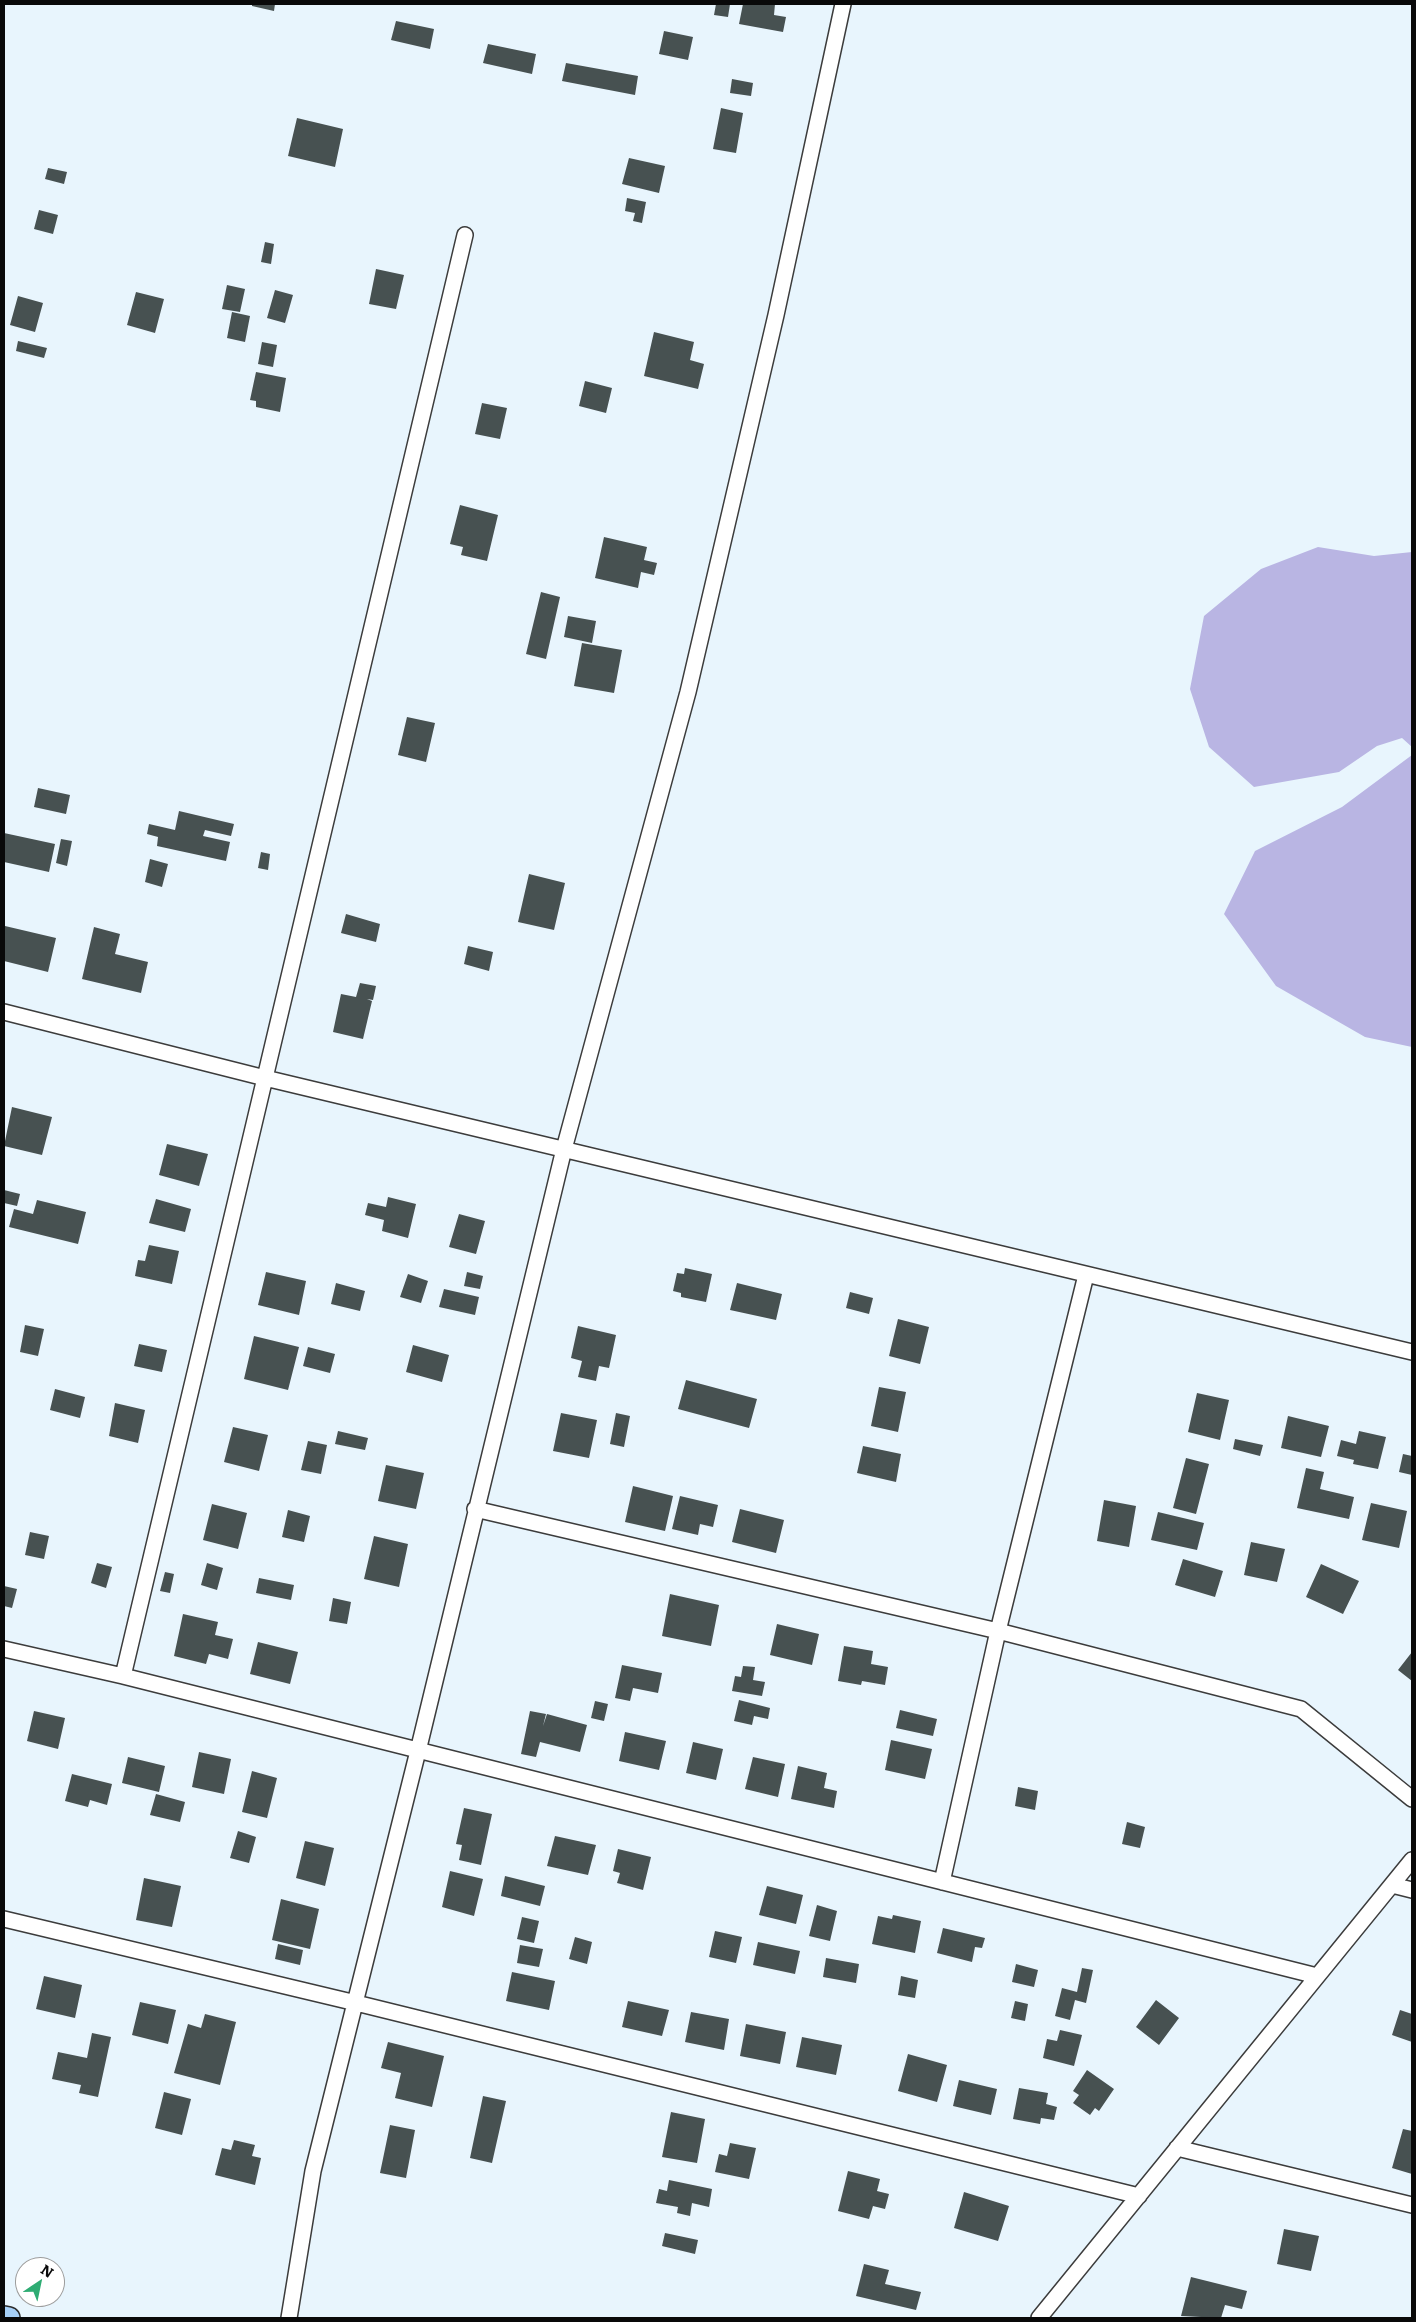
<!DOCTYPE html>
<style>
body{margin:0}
#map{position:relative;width:1416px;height:2322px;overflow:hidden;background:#e8f5fd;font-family:Literata,serif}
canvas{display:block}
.frame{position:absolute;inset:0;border:5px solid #090909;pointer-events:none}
.north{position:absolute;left:15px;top:2257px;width:50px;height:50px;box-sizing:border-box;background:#fff;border:1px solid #9d9d9d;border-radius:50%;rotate:34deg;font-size:14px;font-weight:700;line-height:20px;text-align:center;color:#090909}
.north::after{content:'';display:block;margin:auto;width:18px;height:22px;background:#2eac73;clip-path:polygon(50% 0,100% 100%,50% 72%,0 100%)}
</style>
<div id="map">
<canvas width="1416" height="2322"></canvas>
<div class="frame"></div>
<div class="north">N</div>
</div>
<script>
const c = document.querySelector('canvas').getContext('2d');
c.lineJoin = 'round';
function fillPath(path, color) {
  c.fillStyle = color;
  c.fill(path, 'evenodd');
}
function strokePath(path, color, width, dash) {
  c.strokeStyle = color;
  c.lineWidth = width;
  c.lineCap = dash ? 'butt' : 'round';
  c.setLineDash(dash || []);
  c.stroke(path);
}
fillPath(new Path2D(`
 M 1318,547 L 1374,556 L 1412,552 L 1412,747 L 1402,738 L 1377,746 L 1339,772 L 1254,787 L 1209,747 L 1190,689 L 1204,616 L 1261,569 Z
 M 1412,755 L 1412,1047 L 1365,1037 L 1276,986 L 1224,914 L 1255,851 L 1342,807 Z`), '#b9b5e3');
fillPath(new Path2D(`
 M 252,4 L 275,4 L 274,11 L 252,6 Z
 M 716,4 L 730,4 L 728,17 L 714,15 Z
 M 743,4 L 775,4 L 774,15 L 786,17 L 783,32 L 739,24 Z
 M 396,21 L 434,29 L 430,49 L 391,40 Z
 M 664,31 L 693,37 L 688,60 L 659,54 Z
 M 488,44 L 536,54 L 532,74 L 483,63 Z
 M 566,63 L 638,76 L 635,95 L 562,81 Z
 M 732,79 L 753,83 L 751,96 L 730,93 Z
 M 721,108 L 743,113 L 736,153 L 713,149 Z
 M 297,118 L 343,129 L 335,167 L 288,156 Z
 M 629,158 L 665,166 L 659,193 L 622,184 Z
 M 48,168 L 67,172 L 64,184 L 45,179 Z
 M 627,198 L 646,202 L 642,223 L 633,221 L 635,213 L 625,211 Z
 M 39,210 L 58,215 L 53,234 L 34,229 Z
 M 265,242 L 274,244 L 271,264 L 261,262 Z
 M 376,269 L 404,275 L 396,309 L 369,304 Z
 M 227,285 L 245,289 L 240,312 L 222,309 Z
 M 275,290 L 293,295 L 285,323 L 267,318 Z
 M 136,292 L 164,299 L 155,333 L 127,325 Z
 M 18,296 L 43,303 L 35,332 L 10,325 Z
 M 232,312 L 250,316 L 245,342 L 227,338 Z
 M 654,332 L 694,342 L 690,360 L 704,364 L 698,389 L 644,376 Z
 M 18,341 L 47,348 L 44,358 L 16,351 Z
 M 262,342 L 277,345 L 273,367 L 258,364 Z
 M 256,372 L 286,378 L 280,412 L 256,407 L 256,401 L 250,400 Z
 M 585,381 L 612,388 L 606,413 L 579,406 Z
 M 482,403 L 507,408 L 500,439 L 475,434 Z
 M 460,505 L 498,515 L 487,561 L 461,555 L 463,547 L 450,544 Z
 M 604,537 L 647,547 L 644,560 L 657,563 L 654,575 L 641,572 L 638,588 L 595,578 Z
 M 541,592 L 560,597 L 546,659 L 526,654 Z
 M 568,616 L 596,621 L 592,643 L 564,637 Z
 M 582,643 L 622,650 L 614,693 L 574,686 Z
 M 407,717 L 435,723 L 426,762 L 398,755 Z
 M 38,788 L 70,795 L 66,814 L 34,807 Z
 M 179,811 L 234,824 L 231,836 L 205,830 L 203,836 L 230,842 L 226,861 L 157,846 L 158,837 L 147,834 L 149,824 L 175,830 Z
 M 4,833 L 55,844 L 49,872 L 4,862 Z
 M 61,839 L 72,841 L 67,866 L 56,863 Z
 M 261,852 L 270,854 L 268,870 L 258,868 Z
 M 150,859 L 168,864 L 162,887 L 145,882 Z
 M 529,874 L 565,883 L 554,930 L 518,922 Z
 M 346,914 L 380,924 L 376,942 L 341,933 Z
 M 5,926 L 56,938 L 48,972 L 4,961 Z
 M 94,927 L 120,934 L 115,954 L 148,962 L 141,993 L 82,979 Z
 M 468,946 L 493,952 L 489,971 L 464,964 Z
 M 360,983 L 376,986 L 373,1000 L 367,999 L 372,1001 L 363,1039 L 333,1032 L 341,994 L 356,997 Z
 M 12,1107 L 52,1117 L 42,1155 L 4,1146 Z
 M 167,1144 L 208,1154 L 199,1186 L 159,1175 Z
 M 4,1190 L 20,1194 L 17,1206 L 4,1203 Z
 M 388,1197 L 416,1204 L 408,1238 L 382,1231 L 384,1220 L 365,1215 L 368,1203 L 386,1207 Z
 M 156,1199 L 191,1209 L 185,1232 L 149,1223 Z
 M 37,1200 L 86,1212 L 78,1244 L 9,1227 L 14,1209 L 33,1214 Z
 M 459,1214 L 485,1221 L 476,1254 L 449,1247 Z
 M 149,1245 L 179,1251 L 172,1284 L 135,1276 L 138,1260 L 145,1261 Z
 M 685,1268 L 712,1274 L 706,1302 L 681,1297 L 681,1293 L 673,1291 L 677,1273 L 684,1274 Z
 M 266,1272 L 306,1281 L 299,1315 L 258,1305 Z
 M 467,1272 L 483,1276 L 480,1289 L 464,1286 Z
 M 408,1274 L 428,1281 L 421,1303 L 400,1297 Z
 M 336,1283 L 365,1291 L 360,1311 L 331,1304 Z
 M 737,1283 L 782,1294 L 776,1320 L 730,1310 Z
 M 444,1289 L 479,1297 L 475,1315 L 439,1307 Z
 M 850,1292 L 873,1298 L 869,1314 L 846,1308 Z
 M 898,1319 L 929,1327 L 920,1364 L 889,1356 Z
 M 25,1325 L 44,1329 L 38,1356 L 20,1352 Z
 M 578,1326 L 616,1335 L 609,1368 L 599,1366 L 596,1381 L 578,1377 L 582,1361 L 571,1358 Z
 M 254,1336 L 299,1347 L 288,1390 L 244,1379 Z
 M 139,1344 L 167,1350 L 162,1372 L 134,1366 Z
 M 413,1345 L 449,1355 L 442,1382 L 406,1372 Z
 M 308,1347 L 335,1354 L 330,1373 L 303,1366 Z
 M 686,1380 L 757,1399 L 749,1428 L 678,1409 Z
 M 879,1387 L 906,1392 L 898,1432 L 871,1426 Z
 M 55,1389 L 85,1397 L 80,1418 L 50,1410 Z
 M 1197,1393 L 1229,1400 L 1220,1440 L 1188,1432 Z
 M 115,1403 L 145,1410 L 138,1443 L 109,1436 Z
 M 561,1413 L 597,1420 L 589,1458 L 553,1451 Z
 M 616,1413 L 630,1416 L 624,1447 L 610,1444 Z
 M 1288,1416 L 1329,1426 L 1321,1457 L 1281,1448 Z
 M 233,1427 L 268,1435 L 259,1471 L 224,1462 Z
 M 338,1431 L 368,1438 L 365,1450 L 335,1444 Z
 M 1359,1431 L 1386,1437 L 1378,1469 L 1353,1464 L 1354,1460 L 1337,1456 L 1341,1440 L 1356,1444 Z
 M 1235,1439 L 1263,1445 L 1260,1456 L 1233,1449 Z
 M 308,1441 L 327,1445 L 321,1474 L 301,1470 Z
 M 863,1446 L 901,1454 L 896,1482 L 857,1473 Z
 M 1403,1454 L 1412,1456 L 1412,1475 L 1399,1472 Z
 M 1186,1458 L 1209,1464 L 1196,1514 L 1173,1508 Z
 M 386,1465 L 424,1473 L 416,1509 L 378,1501 Z
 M 1306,1468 L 1324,1472 L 1320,1489 L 1354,1497 L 1349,1519 L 1297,1508 Z
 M 633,1486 L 673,1496 L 665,1531 L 625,1522 Z
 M 680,1496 L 718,1505 L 713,1527 L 700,1524 L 698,1535 L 672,1529 Z
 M 1104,1500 L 1136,1506 L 1129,1547 L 1097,1541 Z
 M 1371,1503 L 1407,1511 L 1399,1548 L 1362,1540 Z
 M 212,1504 L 247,1513 L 238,1549 L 203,1540 Z
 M 740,1509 L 784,1520 L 776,1553 L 732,1542 Z
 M 288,1510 L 310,1516 L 304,1542 L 282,1537 Z
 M 1158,1512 L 1204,1523 L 1197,1550 L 1151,1540 Z
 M 30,1532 L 49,1536 L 44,1559 L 25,1555 Z
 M 374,1536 L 408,1544 L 399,1587 L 364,1579 Z
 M 1251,1542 L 1285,1549 L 1277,1582 L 1244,1575 Z
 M 1183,1559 L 1223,1571 L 1215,1597 L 1175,1585 Z
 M 97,1563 L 112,1567 L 106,1588 L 91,1583 Z
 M 207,1563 L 223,1568 L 217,1590 L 201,1585 Z
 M 1321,1564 L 1359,1581 L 1343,1614 L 1306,1597 Z
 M 165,1572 L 174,1574 L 170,1593 L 160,1591 Z
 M 259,1578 L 294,1585 L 291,1600 L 256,1593 Z
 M 4,1586 L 17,1589 L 12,1608 L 4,1606 Z
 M 670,1594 L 719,1605 L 711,1646 L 662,1636 Z
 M 333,1598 L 351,1602 L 347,1624 L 329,1621 Z
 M 183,1614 L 218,1622 L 215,1635 L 233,1639 L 228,1659 L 209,1654 L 206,1664 L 174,1656 Z
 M 777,1624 L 819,1634 L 812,1665 L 770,1655 Z
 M 258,1642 L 298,1652 L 290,1684 L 250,1674 Z
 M 844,1646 L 873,1651 L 871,1664 L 888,1667 L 885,1685 L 862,1681 L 861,1685 L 838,1681 Z
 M 1412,1652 L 1412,1681 L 1398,1670 Z
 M 622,1665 L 662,1673 L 658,1693 L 633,1688 L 630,1701 L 615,1698 Z
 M 743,1666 L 755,1667 L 753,1680 L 765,1682 L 762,1696 L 732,1691 L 735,1676 L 741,1677 Z
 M 739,1700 L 770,1708 L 768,1719 L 754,1716 L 752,1725 L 734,1721 Z
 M 595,1701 L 608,1704 L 604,1721 L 591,1718 Z
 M 900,1710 L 937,1719 L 933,1736 L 896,1728 Z
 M 34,1711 L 65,1718 L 58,1749 L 27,1741 Z
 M 530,1711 L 546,1714 L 543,1726 L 547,1714 L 587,1725 L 580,1752 L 540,1742 L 536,1757 L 521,1754 Z
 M 625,1732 L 666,1741 L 659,1770 L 619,1761 Z
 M 891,1740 L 932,1749 L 925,1779 L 885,1770 Z
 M 693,1742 L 723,1749 L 716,1780 L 686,1773 Z
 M 199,1752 L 231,1759 L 224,1794 L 192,1787 Z
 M 128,1757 L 165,1766 L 159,1792 L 122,1783 Z
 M 753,1757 L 785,1764 L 778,1797 L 745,1789 Z
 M 798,1766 L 827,1773 L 824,1788 L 837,1791 L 834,1808 L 791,1799 Z
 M 252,1771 L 277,1778 L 267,1818 L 242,1812 Z
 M 72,1774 L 112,1784 L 107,1805 L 90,1800 L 88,1807 L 65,1801 Z
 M 1018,1787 L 1038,1791 L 1035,1810 L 1015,1806 Z
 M 156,1794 L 185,1802 L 180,1822 L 150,1815 Z
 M 464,1808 L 492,1814 L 481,1865 L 459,1860 L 462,1845 L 456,1844 Z
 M 1127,1822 L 1145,1827 L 1140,1848 L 1122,1844 Z
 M 238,1831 L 256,1837 L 249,1863 L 230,1858 Z
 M 555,1836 L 596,1845 L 588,1875 L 547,1866 Z
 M 305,1841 L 334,1848 L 325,1886 L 296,1878 Z
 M 618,1849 L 651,1857 L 643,1890 L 617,1883 L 620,1873 L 613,1871 Z
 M 450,1871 L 483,1879 L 474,1916 L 442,1907 Z
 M 505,1876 L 545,1886 L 540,1906 L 501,1896 Z
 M 144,1878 L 181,1886 L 172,1927 L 136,1920 Z
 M 767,1886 L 803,1895 L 796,1924 L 759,1915 Z
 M 281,1899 L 319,1909 L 310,1949 L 272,1940 Z
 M 817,1905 L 837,1911 L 830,1941 L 809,1936 Z
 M 893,1915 L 921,1921 L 915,1953 L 872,1944 L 878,1916 L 892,1919 Z
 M 522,1917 L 539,1921 L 534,1943 L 517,1939 Z
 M 943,1928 L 985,1938 L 982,1948 L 975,1947 L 972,1962 L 937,1953 Z
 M 715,1931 L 742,1937 L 736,1963 L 709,1957 Z
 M 575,1937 L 592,1942 L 587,1964 L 569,1959 Z
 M 758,1942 L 800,1951 L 795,1974 L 753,1965 Z
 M 278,1944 L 303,1950 L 300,1965 L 275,1959 Z
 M 520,1945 L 543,1949 L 539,1967 L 517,1963 Z
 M 826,1958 L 859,1964 L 856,1983 L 823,1977 Z
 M 1016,1964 L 1038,1970 L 1034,1987 L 1012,1982 Z
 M 1082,1968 L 1093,1970 L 1086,2003 L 1075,2000 L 1070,2020 L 1055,2016 L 1062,1988 L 1077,1992 Z
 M 512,1972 L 555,1981 L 549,2010 L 506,2001 Z
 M 44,1976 L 82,1985 L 75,2018 L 36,2009 Z
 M 901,1976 L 918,1980 L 915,1998 L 898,1995 Z
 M 1156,2000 L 1179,2018 L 1159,2045 L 1136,2027 Z
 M 628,2001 L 669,2010 L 662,2036 L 622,2027 Z
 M 1015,2001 L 1028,2004 L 1025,2021 L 1011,2018 Z
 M 140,2002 L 176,2010 L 168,2044 L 132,2035 Z
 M 1400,2010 L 1412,2014 L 1412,2042 L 1392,2035 Z
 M 691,2012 L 729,2019 L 724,2050 L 685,2042 Z
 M 205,2014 L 236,2022 L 220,2085 L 174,2073 L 188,2024 L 201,2028 Z
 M 746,2024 L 786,2032 L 780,2064 L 740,2056 Z
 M 1060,2030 L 1082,2035 L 1074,2066 L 1043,2058 L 1047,2039 L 1057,2041 Z
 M 92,2033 L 111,2037 L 98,2097 L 79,2093 L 81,2085 L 52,2079 L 58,2052 L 87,2058 Z
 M 802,2037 L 842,2045 L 836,2075 L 796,2067 Z
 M 388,2042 L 444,2056 L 432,2107 L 395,2098 L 401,2073 L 381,2068 Z
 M 908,2054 L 947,2065 L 937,2102 L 898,2091 Z
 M 1087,2070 L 1114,2089 L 1099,2111 L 1095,2108 L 1090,2115 L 1073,2103 L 1079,2095 L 1073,2091 Z
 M 959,2080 L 997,2089 L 991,2115 L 953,2106 Z
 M 1019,2088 L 1048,2093 L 1046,2104 L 1057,2107 L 1054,2120 L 1041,2118 L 1040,2124 L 1013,2119 Z
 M 164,2092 L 191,2099 L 182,2135 L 155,2128 Z
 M 483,2096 L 506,2101 L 492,2163 L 470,2158 Z
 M 671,2112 L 705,2119 L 697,2163 L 662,2157 Z
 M 390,2125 L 415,2130 L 406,2178 L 380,2173 Z
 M 1403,2129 L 1412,2131 L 1412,2174 L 1392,2168 Z
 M 234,2140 L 255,2145 L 252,2156 L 261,2158 L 255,2185 L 215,2175 L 222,2148 L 231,2150 Z
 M 730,2143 L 756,2148 L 749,2179 L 715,2172 L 719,2154 L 727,2156 Z
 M 848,2171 L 880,2179 L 877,2191 L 889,2194 L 885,2209 L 873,2206 L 869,2219 L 838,2211 Z
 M 669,2180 L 712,2189 L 709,2207 L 692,2203 L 690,2216 L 677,2213 L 678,2207 L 656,2203 L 659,2189 L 667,2191 Z
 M 964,2192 L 1009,2206 L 998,2241 L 954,2228 Z
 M 1284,2229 L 1319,2236 L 1311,2271 L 1277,2264 Z
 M 665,2233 L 698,2240 L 695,2254 L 662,2246 Z
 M 864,2264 L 889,2270 L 885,2284 L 921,2292 L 916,2310 L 856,2296 Z
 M 1191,2277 L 1247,2291 L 1242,2309 L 1225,2305 L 1221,2318 L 1181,2316 Z`), '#475151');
const street = new Path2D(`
 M 4,1012 L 265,1078 L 1412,1352
 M 475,1509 L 998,1631 L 1301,1709 L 1412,1799
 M 4,1649 L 123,1676 L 1317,1976
 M 123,1676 L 465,235
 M 942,1882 L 998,1631 L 1086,1275
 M 1392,1885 L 1412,1890
 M 4,1919 L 356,2003 L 1139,2196
 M 1177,2148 L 1412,2205
 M 289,2318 L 313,2171 L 418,1751 L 564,1149 L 688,692 L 776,315 L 843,4
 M 1039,2318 L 1412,1860`);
const secondary = new Path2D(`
 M 4,2317 L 9,2318`);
strokePath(street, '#3c3c3c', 18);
strokePath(secondary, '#2b2b2b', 24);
strokePath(street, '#fff', 15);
strokePath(secondary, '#a8d1f8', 21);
</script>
